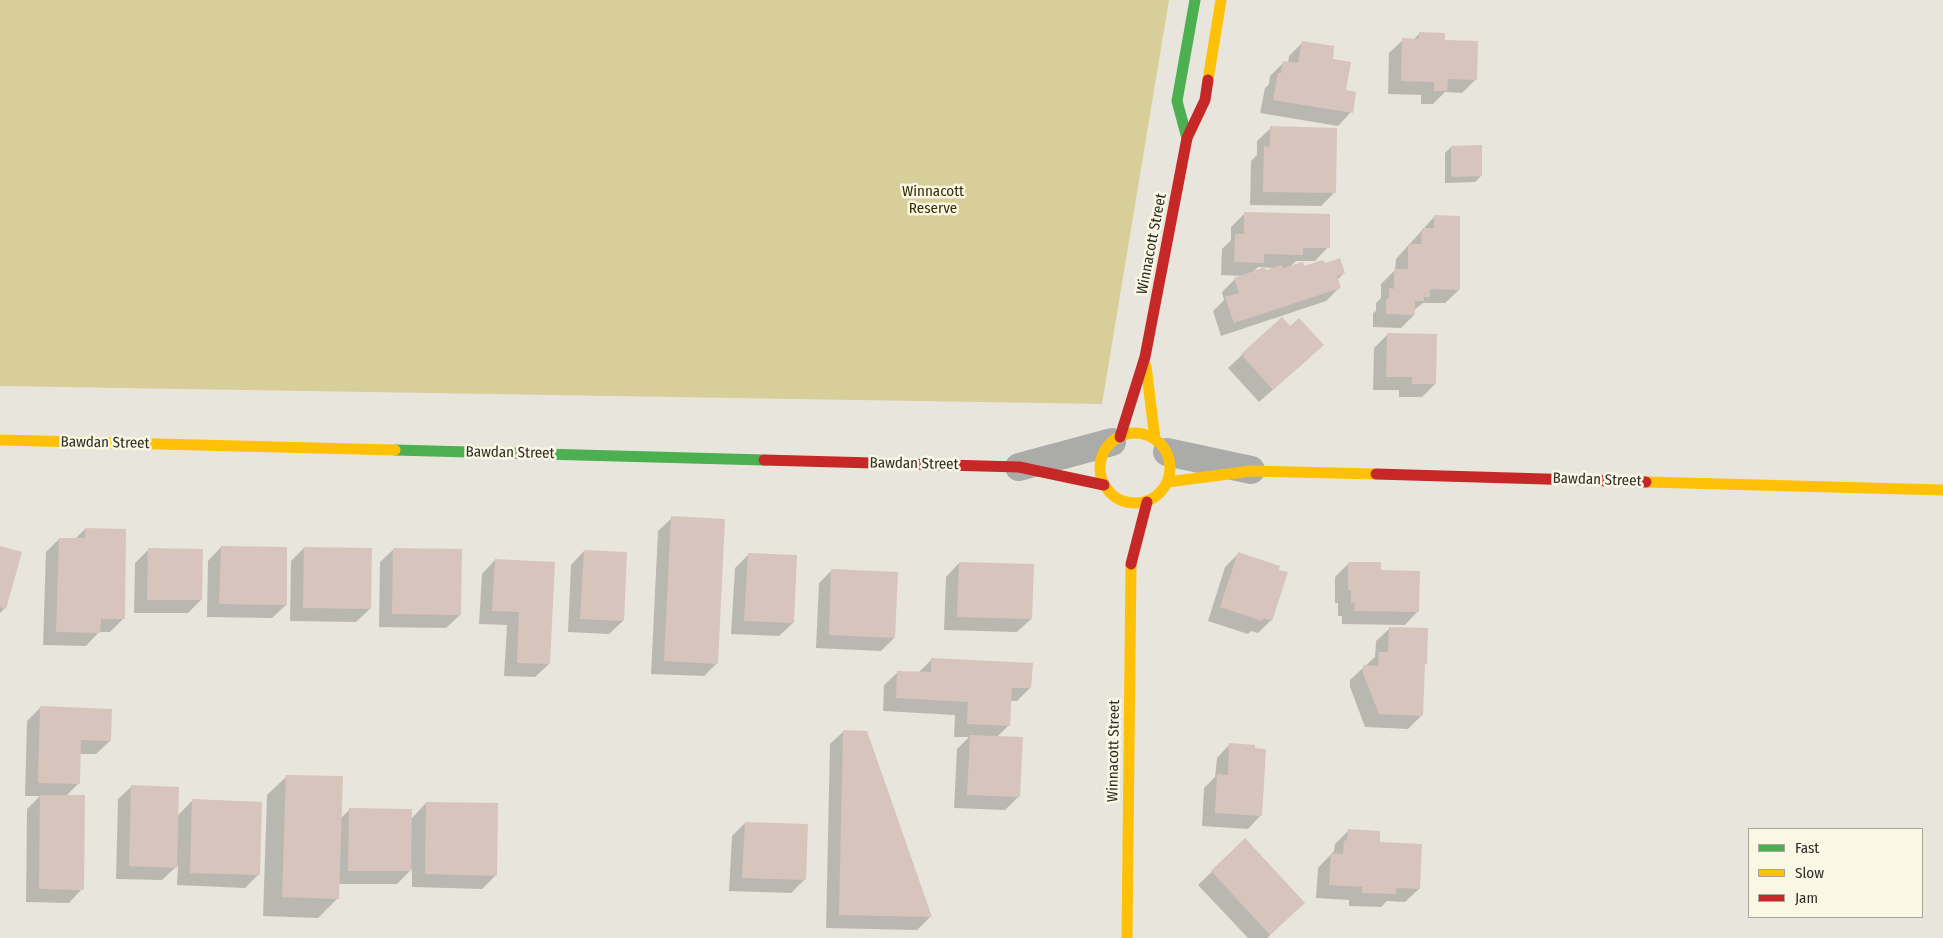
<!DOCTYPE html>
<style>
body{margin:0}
#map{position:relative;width:1943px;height:938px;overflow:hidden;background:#e8e6dc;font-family:"Fira Sans Condensed",sans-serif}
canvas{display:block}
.legend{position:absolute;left:1748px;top:828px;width:175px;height:90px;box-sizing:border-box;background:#faf7e5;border:1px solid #a8a699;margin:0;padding:6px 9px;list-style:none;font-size:15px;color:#2e2d27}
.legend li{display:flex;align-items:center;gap:10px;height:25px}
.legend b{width:25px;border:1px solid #a8a699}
</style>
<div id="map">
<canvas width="1943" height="938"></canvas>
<ul class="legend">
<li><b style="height:6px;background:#4caf50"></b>Fast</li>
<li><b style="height:6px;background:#ffc107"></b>Slow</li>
<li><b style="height:6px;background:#c62828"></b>Jam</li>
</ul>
</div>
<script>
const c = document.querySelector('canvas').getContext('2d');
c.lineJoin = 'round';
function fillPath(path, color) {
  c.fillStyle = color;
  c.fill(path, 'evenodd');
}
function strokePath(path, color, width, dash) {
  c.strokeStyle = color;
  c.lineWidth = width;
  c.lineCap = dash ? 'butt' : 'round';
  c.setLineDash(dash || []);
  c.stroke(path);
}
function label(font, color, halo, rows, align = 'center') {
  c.font = font + ' "Fira Sans Condensed",sans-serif';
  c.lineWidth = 5;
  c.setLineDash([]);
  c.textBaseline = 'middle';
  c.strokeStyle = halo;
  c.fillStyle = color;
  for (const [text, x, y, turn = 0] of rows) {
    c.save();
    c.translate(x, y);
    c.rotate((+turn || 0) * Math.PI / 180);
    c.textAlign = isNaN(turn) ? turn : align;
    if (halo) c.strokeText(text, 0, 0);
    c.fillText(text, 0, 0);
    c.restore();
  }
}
fillPath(new Path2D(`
 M 0,0 L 1169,0 L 1102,404 L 0,386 Z`), '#d8ce99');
fillPath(new Path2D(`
 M 1420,33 L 1444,41 L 1476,79 L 1462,93 L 1445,92 L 1433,104 L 1421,104 L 1421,95 L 1388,94 L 1389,53 L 1403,40 L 1413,40 Z
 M 1302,43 L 1331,60 L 1351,112 L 1338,126 L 1260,113 L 1265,88 L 1269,84 L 1270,76 L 1284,62 L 1288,63 L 1289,56 Z
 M 1271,128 L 1334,193 L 1321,206 L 1250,205 L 1251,161 L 1257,155 L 1257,141 Z
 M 1451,147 L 1481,176 L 1475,182 L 1445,183 L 1445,153 Z
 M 1245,213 L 1328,247 L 1315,261 L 1296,261 L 1289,268 L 1324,265 L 1344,273 L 1337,280 L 1339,288 L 1326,301 L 1221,336 L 1213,311 L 1224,300 L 1222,292 L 1235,279 L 1244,276 L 1221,275 L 1222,249 L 1231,240 L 1231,227 ZM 1258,267 L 1276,268 L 1265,272 L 1252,273 Z
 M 1434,217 L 1459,290 L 1445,303 L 1423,303 L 1414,310 L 1414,315 L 1401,328 L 1373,327 L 1373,313 L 1376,311 L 1376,303 L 1381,298 L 1381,284 L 1395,270 L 1396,259 Z
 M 1388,334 L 1435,384 L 1422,397 L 1399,397 L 1399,390 L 1373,390 L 1374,348 Z
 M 1242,355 L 1309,358 L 1259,402 L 1228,368 Z
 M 672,518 L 717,663 L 704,676 L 651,674 L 658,531 Z
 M 85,529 L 123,619 L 110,632 L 99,632 L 86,646 L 43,645 L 46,552 L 59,539 L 75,539 Z
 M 0,547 L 5,608 L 0,613 Z
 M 221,547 L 286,605 L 272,618 L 207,617 L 208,561 Z
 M 304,548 L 370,609 L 356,622 L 290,621 L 291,561 Z
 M 149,549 L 201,600 L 188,613 L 134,613 L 135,563 Z
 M 394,549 L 460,615 L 446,628 L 379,627 L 380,562 Z
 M 584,551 L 623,621 L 609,634 L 568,632 L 571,565 Z
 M 1238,554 L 1271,620 L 1258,633 L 1251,631 L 1248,634 L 1208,621 L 1225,567 Z
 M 748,555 L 793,623 L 779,636 L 731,634 L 735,568 Z
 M 495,560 L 549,664 L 535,677 L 504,676 L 507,625 L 479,624 L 482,574 Z
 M 959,563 L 1031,619 L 1017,632 L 944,630 L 946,577 Z
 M 1349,563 L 1380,571 L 1418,611 L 1405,625 L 1342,624 L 1342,616 L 1338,616 L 1338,603 L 1335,603 L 1335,577 Z
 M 832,570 L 894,638 L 881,651 L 816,648 L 819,583 Z
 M 1390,628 L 1426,663 L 1423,666 L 1421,716 L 1408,729 L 1365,727 L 1350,687 L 1350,680 L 1375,657 L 1376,641 Z
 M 932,659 L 1030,688 L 1017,701 L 1010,701 L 1009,725 L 997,737 L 1019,796 L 1005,810 L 954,808 L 957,749 L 969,737 L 954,737 L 955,715 L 883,711 L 884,685 L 898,672 L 918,673 Z
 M 41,707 L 110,741 L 96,754 L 79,754 L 78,784 L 66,796 L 82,889 L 69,903 L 26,902 L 27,809 L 40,796 L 25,796 L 27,721 Z
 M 844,731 L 930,917 L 917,930 L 826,928 L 830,744 Z
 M 1230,744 L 1261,815 L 1248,829 L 1202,826 L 1204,788 L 1215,777 L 1217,758 Z
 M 287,776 L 340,819 L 350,809 L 411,819 L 426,803 L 496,875 L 482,889 L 412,887 L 412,869 L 397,884 L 338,884 L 338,898 L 318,918 L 263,916 L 267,795 Z
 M 132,786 L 177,816 L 193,800 L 258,875 L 245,888 L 177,885 L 178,865 L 162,880 L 116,879 L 118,799 Z
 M 745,823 L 804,880 L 791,893 L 729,891 L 732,836 Z
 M 1348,831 L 1378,843 L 1419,889 L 1405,902 L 1387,901 L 1381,907 L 1349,906 L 1349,900 L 1316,898 L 1318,868 L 1334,851 L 1335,844 Z
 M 1245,840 L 1290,916 L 1267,938 L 1248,938 L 1198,885 Z`), '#0003');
fillPath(new Path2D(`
 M 1419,32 L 1445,33 L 1445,40 L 1478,41 L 1477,80 L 1448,79 L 1447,91 L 1434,91 L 1434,82 L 1401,81 L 1402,38 L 1419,39 Z
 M 1302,41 L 1334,46 L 1333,59 L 1351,62 L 1346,90 L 1356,92 L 1353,113 L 1273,100 L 1278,73 L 1281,73 L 1283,61 L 1298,63 Z
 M 1270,126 L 1337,128 L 1336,193 L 1263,192 L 1264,146 L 1270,147 Z
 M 1482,145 L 1482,176 L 1451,177 L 1451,146 Z
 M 1244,212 L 1330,214 L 1330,248 L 1303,248 L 1303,255 L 1264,254 L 1264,263 L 1234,262 L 1235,234 L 1244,234 Z
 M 1434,215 L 1460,216 L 1460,290 L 1430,289 L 1430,297 L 1424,297 L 1424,301 L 1415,301 L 1415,315 L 1386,314 L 1386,299 L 1389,299 L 1389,288 L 1394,289 L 1394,269 L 1408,269 L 1408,244 L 1421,244 L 1422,228 L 1434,228 Z
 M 1340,258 L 1345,273 L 1337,276 L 1341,288 L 1234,323 L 1225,297 L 1239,293 L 1234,278 L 1265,267 L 1266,270 L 1281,265 L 1283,268 L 1303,262 L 1304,266 L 1323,260 L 1325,263 Z
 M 1282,317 L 1290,326 L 1299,318 L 1324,345 L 1273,390 L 1241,354 Z
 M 1387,333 L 1437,334 L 1436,384 L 1412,384 L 1412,377 L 1386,377 Z
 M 671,516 L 725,519 L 718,664 L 664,661 Z
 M 85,528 L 126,529 L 125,619 L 101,619 L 100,633 L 56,632 L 59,538 L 85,538 Z
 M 0,546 L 22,552 L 6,609 L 0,607 Z
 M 221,546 L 287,547 L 287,605 L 219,604 Z
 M 304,547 L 372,548 L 371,609 L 303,608 Z
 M 148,548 L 203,549 L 202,600 L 147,600 Z
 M 393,548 L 462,549 L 461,615 L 392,614 Z
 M 584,550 L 627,552 L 624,621 L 580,619 Z
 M 1238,552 L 1280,566 L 1279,570 L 1288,572 L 1272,621 L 1264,618 L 1262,621 L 1220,607 Z
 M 748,553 L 797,555 L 794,623 L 744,621 Z
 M 495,559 L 555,562 L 550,664 L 517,663 L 519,612 L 492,611 Z
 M 959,562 L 1034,564 L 1032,619 L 957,617 Z
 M 1348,562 L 1381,562 L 1381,570 L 1420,571 L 1419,612 L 1354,611 L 1355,603 L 1351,603 L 1351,590 L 1348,590 Z
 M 831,569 L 898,572 L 895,638 L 829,635 Z
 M 1389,627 L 1428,628 L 1427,664 L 1425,664 L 1423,716 L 1379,714 L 1363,673 L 1363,665 L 1378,666 L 1379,652 L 1388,652 Z
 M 931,658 L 1033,663 L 1031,688 L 1012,688 L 1010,726 L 967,724 L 968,702 L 896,698 L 897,671 L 931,672 Z
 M 40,706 L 112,709 L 111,741 L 81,740 L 80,784 L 38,783 Z
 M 843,730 L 867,731 L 932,917 L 839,915 Z
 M 970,735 L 1023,737 L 1020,797 L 967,795 Z
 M 1229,743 L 1255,745 L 1255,748 L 1266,749 L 1262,816 L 1215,813 L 1217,774 L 1228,775 Z
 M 286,775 L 343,776 L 339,899 L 282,897 Z
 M 131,785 L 179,787 L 177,868 L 129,866 Z
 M 40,795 L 85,795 L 84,890 L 39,889 Z
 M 192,799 L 262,802 L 260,875 L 190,873 Z
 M 426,802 L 498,803 L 497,876 L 425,874 Z
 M 349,808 L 412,809 L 411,871 L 348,871 Z
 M 745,822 L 808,824 L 806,880 L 742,878 Z
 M 1348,829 L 1380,831 L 1380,842 L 1422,844 L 1420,889 L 1396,888 L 1396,894 L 1362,893 L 1362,887 L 1329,885 L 1331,853 L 1343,854 L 1344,840 L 1347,841 Z
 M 1245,838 L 1305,903 L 1270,935 L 1211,871 Z`), '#d7c4bc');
strokePath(new Path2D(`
 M 1167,452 L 1251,470
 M 1019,467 L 1112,442`), '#abaca9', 28);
strokePath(new Path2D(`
 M 1187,138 L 1177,101 L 1195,0
 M 395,450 L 764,460`), '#4caf50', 11);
strokePath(new Path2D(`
 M 1208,80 L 1221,0
 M 1146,366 L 1155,439
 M1100 468a35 35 0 1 1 70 0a35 35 0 1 1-70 0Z
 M 0,440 L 395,450
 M 1168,482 L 1251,471 L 1376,474
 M 1646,482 L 1943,490
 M 1127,938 L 1131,564`), '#ffc107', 11);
strokePath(new Path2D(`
 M 1120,437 L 1145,357 L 1187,138 L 1205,100 L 1208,80
 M 764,460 L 1019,467 L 1104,485
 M 1376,474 L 1646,482
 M 1131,564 L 1147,502`), '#c62828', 11);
label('15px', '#362f05', '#faf7e5', [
 ["Winnacott",933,192],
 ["Reserve",933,209]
]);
label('15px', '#2e2d27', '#faf7e5', [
 ["Winnacott Street",1152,244,-79],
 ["Bawdan Street",105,443,1],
 ["Bawdan Street",510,453,1],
 ["Bawdan Street",914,464,1],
 ["Bawdan Street",1597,480,2],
 ["Winnacott Street",1114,751,-89]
]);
</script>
